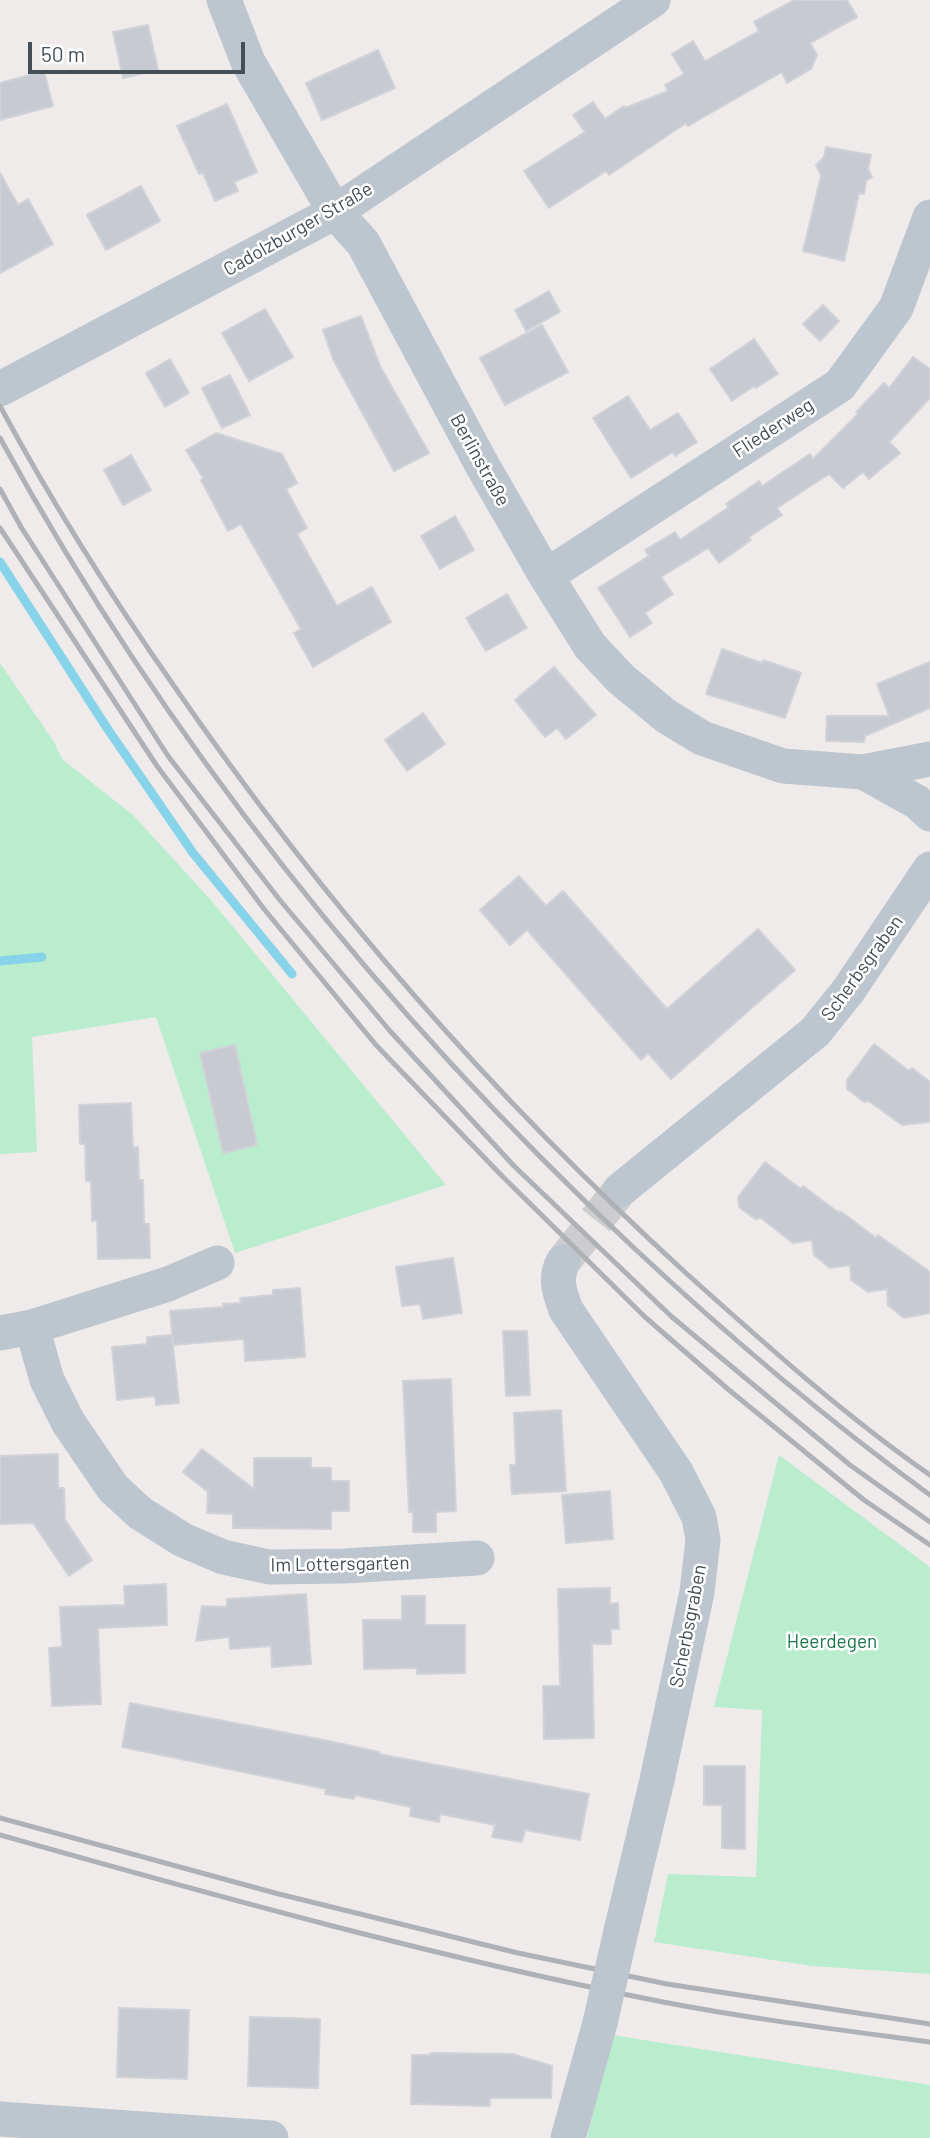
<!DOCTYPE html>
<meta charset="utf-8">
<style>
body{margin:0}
#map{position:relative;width:930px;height:2138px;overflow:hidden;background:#efebeb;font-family:Barlow,sans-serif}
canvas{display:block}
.scale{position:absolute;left:28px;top:42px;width:217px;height:32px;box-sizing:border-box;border:4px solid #454f58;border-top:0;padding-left:9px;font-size:21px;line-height:24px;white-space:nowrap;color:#454f58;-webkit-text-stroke:5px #fff;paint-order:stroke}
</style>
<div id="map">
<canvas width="930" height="2138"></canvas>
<div class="scale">50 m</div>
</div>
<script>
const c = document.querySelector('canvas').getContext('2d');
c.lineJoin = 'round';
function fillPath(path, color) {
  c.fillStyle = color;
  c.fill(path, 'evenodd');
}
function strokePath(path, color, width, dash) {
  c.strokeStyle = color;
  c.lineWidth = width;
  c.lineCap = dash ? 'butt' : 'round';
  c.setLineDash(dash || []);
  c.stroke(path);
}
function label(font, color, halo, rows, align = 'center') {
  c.font = font + ' Barlow,sans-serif';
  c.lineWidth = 5;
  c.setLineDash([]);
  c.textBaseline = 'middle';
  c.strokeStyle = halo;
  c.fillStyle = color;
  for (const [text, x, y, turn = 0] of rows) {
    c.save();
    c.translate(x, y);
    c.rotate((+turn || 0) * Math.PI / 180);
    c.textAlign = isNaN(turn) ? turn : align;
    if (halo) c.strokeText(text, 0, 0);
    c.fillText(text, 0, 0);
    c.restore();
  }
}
fillPath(new Path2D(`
 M 0,663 L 54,742 L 62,759 L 133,815 L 210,899 L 446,1185 L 235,1253 L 156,1017 L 32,1037 L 37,1152 L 0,1154 Z
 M 779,1455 L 930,1567 L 930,1974 L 812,1966 L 654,1942 L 668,1874 L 756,1877 L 762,1710 L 714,1707 Z
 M 612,2035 L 930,2085 L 930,2138 L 587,2138 Z`), '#b9edce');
strokePath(new Path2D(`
 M 0,562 L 107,728 L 193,853 L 292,974
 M 0,961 L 42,957`), '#87d3e9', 9);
const building = new Path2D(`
 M 794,0 L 847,0 L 857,17 L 810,43 L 817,55 L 811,69 L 787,83 L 782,72 L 688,126 L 686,123 L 609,175 L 606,171 L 549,208 L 524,171 L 585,132 L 573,115 L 593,102 L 605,119 L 624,106 L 625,108 L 668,91 L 665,85 L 684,74 L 672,54 L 693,41 L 705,61 L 759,31 L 754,22 Z
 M 148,25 L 158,70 L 123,78 L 113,32 Z
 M 378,50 L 395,88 L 322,120 L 306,83 Z
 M 44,71 L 53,106 L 0,120 L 0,83 Z
 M 227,104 L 257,172 L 234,182 L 238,191 L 215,201 L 203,173 L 199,174 L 177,126 Z
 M 826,147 L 871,155 L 868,169 L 872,177 L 866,181 L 864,194 L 859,193 L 844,261 L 803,251 L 821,176 L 816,165 L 824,157 Z
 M 0,173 L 18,205 L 28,199 L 53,244 L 0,273 Z
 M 141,186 L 160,221 L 106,250 L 87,215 Z
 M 549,291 L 560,312 L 526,331 L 515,310 Z
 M 823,305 L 839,321 L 820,341 L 803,324 Z
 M 265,309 L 293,357 L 249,381 L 222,333 Z
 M 361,316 L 380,366 L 429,453 L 394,471 L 333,359 L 323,330 Z
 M 542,325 L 568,372 L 505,405 L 480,358 Z
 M 754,339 L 778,374 L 756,388 L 754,386 L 732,401 L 710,369 Z
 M 913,357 L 930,369 L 930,398 L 889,442 L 900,453 L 869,479 L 863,472 L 843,488 L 829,474 L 777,508 L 782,515 L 749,537 L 751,540 L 719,563 L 708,548 L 661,577 L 673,594 L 645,613 L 652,623 L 630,637 L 598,588 L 649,556 L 645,550 L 675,532 L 680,540 L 729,507 L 726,504 L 759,481 L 762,486 L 810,454 L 813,459 L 858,414 L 856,412 L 884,383 L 889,388 Z
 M 170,359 L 189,393 L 165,407 L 146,373 Z
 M 230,375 L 250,415 L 222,428 L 202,388 Z
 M 628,396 L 650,430 L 678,413 L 697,442 L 675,456 L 673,452 L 631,478 L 593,418 Z
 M 216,433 L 282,454 L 297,483 L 286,489 L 307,528 L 297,534 L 337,606 L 372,587 L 391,622 L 313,667 L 294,633 L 301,629 L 241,524 L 228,531 L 201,480 L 203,478 L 186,450 Z
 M 131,455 L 151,490 L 123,505 L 104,470 Z
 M 455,516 L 474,550 L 440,569 L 421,536 Z
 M 507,594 L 527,628 L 486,651 L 466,618 Z
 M 722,649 L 762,663 L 763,660 L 801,673 L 785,718 L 706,694 Z
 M 930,662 L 930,708 L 865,736 L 864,742 L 826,741 L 827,716 L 889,716 L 877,684 Z
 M 554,667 L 596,715 L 566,739 L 557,728 L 545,737 L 515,700 Z
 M 423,713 L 445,744 L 407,771 L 385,740 Z
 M 519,876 L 546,906 L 563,891 L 667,1009 L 758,929 L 795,970 L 671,1079 L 648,1053 L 641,1060 L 527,930 L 510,945 L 480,910 Z
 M 874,1044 L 909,1071 L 912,1068 L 930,1082 L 930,1122 L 902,1125 L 869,1101 L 864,1102 L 847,1089 L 847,1080 Z
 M 235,1045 L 257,1145 L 223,1153 L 200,1053 Z
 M 131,1103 L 133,1148 L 138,1147 L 139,1180 L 143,1180 L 144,1224 L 149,1224 L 150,1258 L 98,1259 L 97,1220 L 92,1221 L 91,1181 L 86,1181 L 85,1144 L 80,1144 L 79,1105 Z
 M 765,1162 L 801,1189 L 803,1186 L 839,1213 L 840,1211 L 876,1238 L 878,1235 L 930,1272 L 930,1313 L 904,1318 L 888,1305 L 887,1289 L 868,1292 L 851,1280 L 850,1265 L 830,1268 L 814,1255 L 812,1240 L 793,1243 L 761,1218 L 755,1219 L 739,1207 L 738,1197 Z
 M 453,1258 L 462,1313 L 423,1319 L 420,1304 L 402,1306 L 396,1267 Z
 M 300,1288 L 305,1357 L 245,1361 L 244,1339 L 173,1345 L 170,1311 L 223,1307 L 223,1304 L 241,1303 L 240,1298 L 273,1295 L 273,1290 Z
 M 503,1331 L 527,1331 L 530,1395 L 506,1396 Z
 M 172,1335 L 179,1403 L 156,1405 L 155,1396 L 117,1400 L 112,1347 L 147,1344 L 147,1337 Z
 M 451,1379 L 456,1511 L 436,1512 L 436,1532 L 413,1532 L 413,1512 L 409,1512 L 403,1381 Z
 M 561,1410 L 566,1491 L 512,1494 L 510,1465 L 516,1465 L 514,1413 Z
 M 202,1449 L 254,1489 L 254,1458 L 311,1458 L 311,1468 L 331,1468 L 331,1481 L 349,1481 L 349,1511 L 331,1511 L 331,1529 L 233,1528 L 233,1514 L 207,1513 L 208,1492 L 183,1472 Z
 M 58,1454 L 58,1488 L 64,1488 L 65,1520 L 92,1560 L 69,1576 L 33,1523 L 0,1524 L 0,1456 Z
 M 610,1491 L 613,1539 L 566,1543 L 562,1495 Z
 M 166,1584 L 167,1625 L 98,1628 L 101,1704 L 52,1706 L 49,1648 L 62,1647 L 60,1607 L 125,1605 L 124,1586 Z
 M 610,1588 L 610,1604 L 618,1603 L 619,1629 L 611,1629 L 611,1644 L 592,1644 L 594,1738 L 544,1739 L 543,1686 L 560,1686 L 558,1589 Z
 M 306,1594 L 311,1664 L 272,1667 L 271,1646 L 230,1649 L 229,1637 L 196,1641 L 202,1606 L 227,1607 L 227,1599 Z
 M 402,1596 L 425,1596 L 425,1625 L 465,1625 L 465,1673 L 417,1674 L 417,1668 L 364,1669 L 363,1620 L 402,1620 Z
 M 130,1703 L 334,1742 L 379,1752 L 379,1754 L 589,1794 L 580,1840 L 525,1830 L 522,1842 L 492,1837 L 495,1825 L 440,1814 L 439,1822 L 410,1816 L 411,1807 L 355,1795 L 354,1799 L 325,1794 L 326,1789 L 122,1747 Z
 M 704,1766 L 745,1766 L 745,1849 L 722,1848 L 722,1805 L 704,1805 Z
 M 119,2008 L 189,2010 L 187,2079 L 117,2077 Z
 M 250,2017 L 320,2019 L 318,2088 L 248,2086 Z
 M 430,2053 L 512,2054 L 552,2066 L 551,2098 L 490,2098 L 490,2106 L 411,2104 L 412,2055 L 430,2055 Z`);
fillPath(building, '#c8cad1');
strokePath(building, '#d0d2d7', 2);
strokePath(new Path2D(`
 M 563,1262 L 620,1190`), '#cdccce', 35, [35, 18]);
strokePath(new Path2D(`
 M 224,0 L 248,62 L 335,212 L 363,243 L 481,463 L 546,576 L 590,646 L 621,679 L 666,716 L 702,738 L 783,766 L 863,772 L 930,759
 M 0,389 L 335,212 L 653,0
 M 546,576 L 840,385 L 896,308 L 930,217
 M 863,772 L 917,802 L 930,814
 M 620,1190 L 815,1032 L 848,991 L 930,869
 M 563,1262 C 554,1279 560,1293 566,1310 L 676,1472 L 699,1517 L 703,1540 L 697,1592 L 657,1780 L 622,1927
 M 32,1327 L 47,1380 L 68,1422 L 113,1488 L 140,1513 L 183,1540 L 223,1557 L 269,1567 L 345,1566 L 477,1558
 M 0,1333 L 32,1327 L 168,1284 L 217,1263
 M 0,2119 L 271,2138
 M 568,2138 L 600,2023`), '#bdc6ce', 35);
strokePath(new Path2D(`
 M 0,406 C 52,503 111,596 174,686 C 322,901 494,1098 687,1274 C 765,1344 844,1415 930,1475
 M 0,438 C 165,740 383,1013 634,1248 C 728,1336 826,1419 930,1495
 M 0,489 L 21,527 L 168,756 L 279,899 L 390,1031 L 514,1166 L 672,1317 L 850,1465 L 930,1522
 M 0,528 L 157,766 L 264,909 L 376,1045 L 502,1176 L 645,1317 L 729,1390 L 864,1500 L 930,1545
 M 0,1818 L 275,1893 L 518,1953 L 667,1984 L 930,2024
 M 0,1835 C 219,1897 439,1958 663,2002 C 751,2019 841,2030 930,2042`), '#aeb1b6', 5);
strokePath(new Path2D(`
 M 600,2023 L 622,1927`), '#bdc6ce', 35);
label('19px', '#454f58', '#fff', [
 ["Cadolzburger Straße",298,229,-30],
 ["Fliederweg",773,428,-33],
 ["Berlinstraße",480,460,61],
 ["Scherbsgraben",862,968,-54],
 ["Im Lottersgarten",340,1564,-1],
 ["Scherbsgraben",688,1626,-79]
]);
label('19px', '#187749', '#fff', [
 ["Heerdegen",832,1642]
]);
</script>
